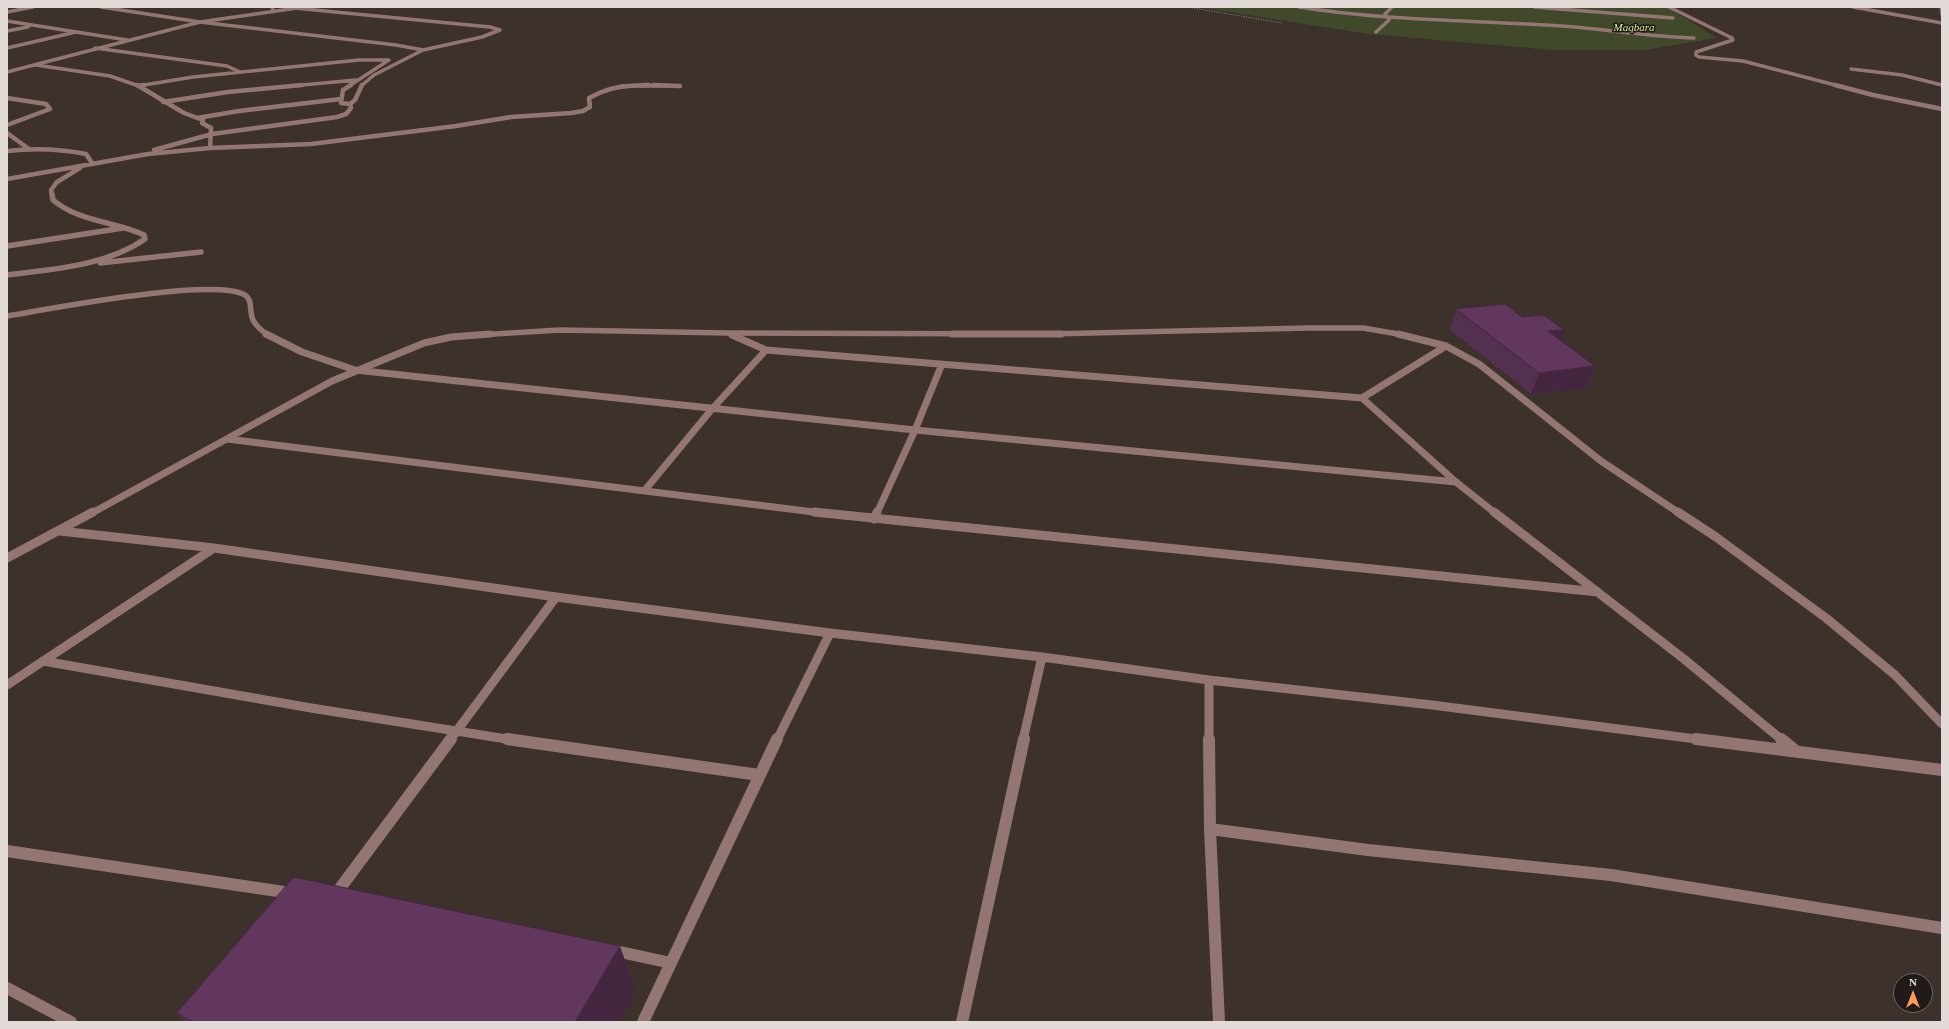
<!DOCTYPE html>
<style>
body{margin:0}
#map{position:relative;width:1949px;height:1029px;overflow:hidden;background:#3d312c;font-family:"Times New Roman",serif}
canvas{display:block}
.frame{position:absolute;inset:0;border:8px solid #e3dbd8;pointer-events:none}
.north{position:absolute;left:1893px;top:973px;width:40px;height:40px;box-sizing:border-box;background:#201a18;border:1px solid #6e6765;border-radius:50%;rotate:0deg;font-size:11px;font-weight:700;line-height:16px;text-align:center;color:#e3dbd8}
.north::after{content:'';display:block;margin:auto;width:14px;height:18px;background:#ff9b5b;clip-path:polygon(50% 0,100% 100%,50% 72%,0 100%)}
</style>
<div id="map">
<canvas width="1949" height="1029"></canvas>
<div class="frame"></div>
<div class="north">N</div>
</div>
<script>
const c = document.querySelector('canvas').getContext('2d');
c.lineJoin = 'round';
function fillPath(path, color) {
  c.fillStyle = color;
  c.fill(path, 'evenodd');
}
function strokePath(path, color, width, dash) {
  c.strokeStyle = color;
  c.lineWidth = width;
  c.lineCap = dash ? 'butt' : 'round';
  c.setLineDash(dash || []);
  c.stroke(path);
}
function label(font, color, halo, rows, align = 'center') {
  c.font = font + ' "Times New Roman",serif';
  c.lineWidth = 3;
  c.setLineDash([]);
  c.textBaseline = 'middle';
  c.strokeStyle = halo;
  c.fillStyle = color;
  for (const [text, x, y, turn = 0] of rows) {
    c.save();
    c.translate(x, y);
    c.rotate((+turn || 0) * Math.PI / 180);
    c.textAlign = isNaN(turn) ? turn : align;
    if (halo) c.strokeText(text, 0, 0);
    c.fillText(text, 0, 0);
    c.restore();
  }
}
fillPath(new Path2D(`
 M 1197,7 L 1667,7 L 1717,38 L 1644,50 L 1553,50 L 1369,34 Z`), '#41492b');
strokePath(new Path2D(`
 M 1187,7 L 1282,23`), '#908682', 1, [1, 1.5]);
strokePath(new Path2D(`
 M 1299,7 C 1386,21 1474,20 1561,26 C 1606,29 1649,37 1694,38
 M 1534,7 L 1673,18
 M 1376,32 L 1389,20 L 1385,14 L 1392,7`), '#937674', 3.5);
strokePath(new Path2D(`
 M 101,7 L 200,22 L 396,45 L 423,50
 M 272,7 L 273,11
 M 1669,7 L 1732,38 L 1733,40 L 1696,52 L 1696,55 L 1699,57 L 1743,61 L 1839,86
 M 1853,7 L 1942,23
 M 1941,7 L 1942,14
 M 294,8 L 490,27 L 500,30 L 482,37 L 423,50 L 374,75 L 361,86
 M 7,12 L 33,7
 M 7,21 L 127,40
 M 7,31 L 28,27
 M 7,48 L 72,33
 M 95,48 L 227,66 L 240,72
 M 36,65 L 110,76 L 139,86
 M 1851,69 L 1902,75 L 1942,85
 M 138,86 L 193,77 L 359,60 L 389,60 L 349,86
 M 291,86 L 356,80
 M 621,86 L 680,86`), '#937674', 3.5);
strokePath(new Path2D(`
 M 137,85 L 184,113 L 203,120 L 202,123 L 211,128 L 210,148
 M 653,85 L 680,86
 M 1835,85 L 1873,95 L 1942,109
 M 138,86 L 144,85
 M 7,98 L 46,104 L 50,109 L 7,125
 M 163,102 L 228,92 L 302,85
 M 350,104 L 341,103 L 343,90 L 351,85
 M 197,118 L 239,111 L 341,99
 M 7,133 L 29,149
 M 154,150 L 212,134 L 337,117 L 346,114 L 351,108 L 350,104 L 355,100 L 362,85
 M 7,151 C 34,148 60,149 86,154 L 92,163
 M 7,179 L 148,154 L 210,148 L 311,144 L 456,126 L 511,117 L 571,113 L 583,111 L 590,107 L 589,98 C 612,86 623,86 649,85
 M 52,195 L 51,190 L 57,182 L 80,168`), '#937674', 4.5);
strokePath(new Path2D(`
 M 7,246 L 123,228
 M 100,263 L 201,252
 M 7,275 C 53,269 106,266 145,239 L 144,235 C 114,221 79,222 53,200 L 52,194
 M 7,316 C 49,309 213,277 245,295 C 253,300 249,312 253,320 C 256,326 262,331 268,335
 M 478,335 L 560,330 L 728,333 L 1048,334 L 1307,328 L 1363,328 L 1404,335`), '#937674', 5.5);
strokePath(new Path2D(`
 M 266,334 L 302,352 L 355,370 L 915,430 L 1456,482
 M 952,334 L 1061,334
 M 1398,334 L 1446,346 L 1479,364 L 1601,461 L 1679,513
 M 732,335 L 766,350 L 1362,398 L 1446,346
 M 1362,398 L 1456,482 L 1495,513
 M 227,439 L 822,513
 M 645,490 L 712,409 L 766,350
 M 92,513 L 332,381 L 424,343 L 451,337 L 490,334
 M 877,513 L 915,430 L 942,364`), '#937674', 7);
strokePath(new Path2D(`
 M 814,512 L 1598,592
 M 1494,512 L 1684,659 L 1782,740
 M 1678,512 L 1716,537 L 1826,618 L 1895,675 L 1942,724
 M 874,519 L 877,512
 M 60,531 L 214,548 L 556,597 L 830,633 L 1042,657 L 1209,680 L 1432,705 L 1704,740
 M 7,558 L 93,512
 M 43,661 L 311,708 L 513,740
 M 1209,680 L 1209,740
 M 7,685 L 214,548
 M 450,740 L 556,597
 M 777,740 L 830,633
 M 1023,740 L 1042,657`), '#937674', 9);
strokePath(new Path2D(`
 M 507,739 L 759,775
 M 1209,739 L 1210,829 L 1219,1022
 M 1696,739 L 1942,770
 M 1781,739 L 1797,752
 M 1210,829 L 1368,850 L 1611,875 L 1942,928
 M 7,851 L 291,893
 M 335,895 L 451,739
 M 611,950 L 671,963
 M 7,988 L 71,1022
 M 643,1022 L 777,739
 M 962,1022 L 1024,739`), '#937674', 12);
strokePath(new Path2D(`
 M 7,72 L 200,22 L 304,7`), '#937674', 3.5);
fillPath(new Path2D(`
 M 1456,309 L 1522,317 L 1560,341 L 1595,366 L 1587,388 L 1531,394 L 1450,330 Z
 M 636,992 L 619,1022 L 185,1022 L 177,1013 Z`), '#532f50');
fillPath(new Path2D(`
 M 1564,330 L 1557,350 L 1548,331 Z
 M 1595,366 L 1587,388 L 1531,394 L 1539,373 Z
 M 620,946 L 636,992 L 619,1022 L 575,1022 Z`), '#442641');
const building = new Path2D(`
 M 1505,304 L 1522,317 L 1544,315 L 1564,330 L 1548,331 L 1595,366 L 1539,373 L 1456,309 Z
 M 294,877 L 620,946 L 575,1022 L 193,1022 L 177,1013 Z`);
fillPath(building, '#61375d');
strokePath(building, '#442641', 1);
label('italic 11px', '#d4ec98', '#201a18', [
 ["Maqbara",1634,28]
]);
</script>
